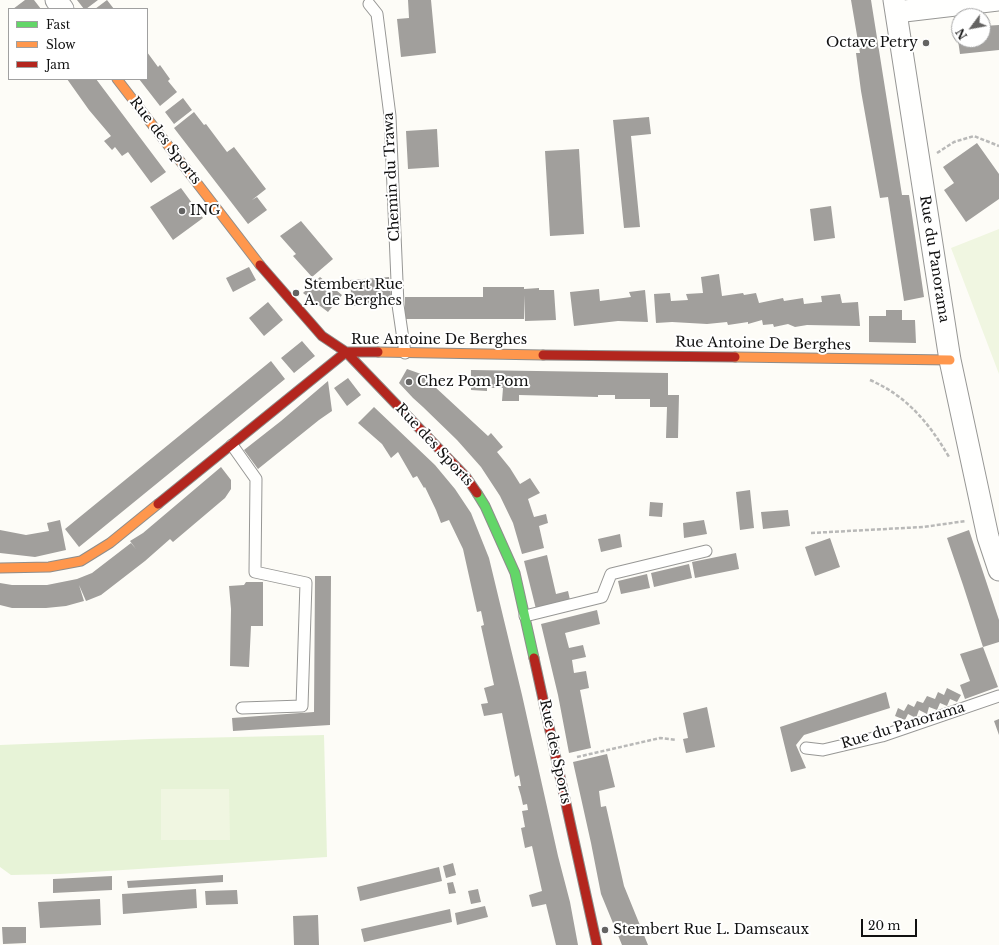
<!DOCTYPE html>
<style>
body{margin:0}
#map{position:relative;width:999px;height:945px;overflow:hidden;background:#fdfcf7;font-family:"Libre Baskerville",serif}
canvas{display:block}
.legend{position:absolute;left:8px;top:8px;width:140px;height:72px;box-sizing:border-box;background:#fff;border:1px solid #a0a0a0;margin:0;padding:5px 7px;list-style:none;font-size:12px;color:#111}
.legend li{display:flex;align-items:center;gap:8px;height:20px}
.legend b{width:20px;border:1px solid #a0a0a0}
.north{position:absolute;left:951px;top:8px;width:40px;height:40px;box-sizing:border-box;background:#fff;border:1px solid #a0a0a0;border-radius:50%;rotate:238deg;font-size:11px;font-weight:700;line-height:16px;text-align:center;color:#111}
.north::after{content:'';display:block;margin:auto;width:14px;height:18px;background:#646362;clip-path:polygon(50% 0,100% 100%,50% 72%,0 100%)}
.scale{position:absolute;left:861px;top:919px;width:56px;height:18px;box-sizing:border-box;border:2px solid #111;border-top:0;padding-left:5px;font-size:12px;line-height:14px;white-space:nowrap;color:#111;-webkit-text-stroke:3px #fff;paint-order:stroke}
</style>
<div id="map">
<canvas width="999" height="945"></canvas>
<ul class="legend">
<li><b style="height:5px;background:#63d668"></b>Fast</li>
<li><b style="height:5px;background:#ff974d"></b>Slow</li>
<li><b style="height:5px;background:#b3261e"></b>Jam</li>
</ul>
<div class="north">N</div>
<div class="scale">20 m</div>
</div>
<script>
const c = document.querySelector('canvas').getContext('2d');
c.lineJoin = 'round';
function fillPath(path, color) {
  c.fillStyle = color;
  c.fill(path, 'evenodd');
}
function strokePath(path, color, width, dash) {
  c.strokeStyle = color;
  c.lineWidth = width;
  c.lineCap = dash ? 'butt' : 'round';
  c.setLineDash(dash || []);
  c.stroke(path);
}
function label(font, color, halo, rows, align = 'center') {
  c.font = font + ' "Libre Baskerville",serif';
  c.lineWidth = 4;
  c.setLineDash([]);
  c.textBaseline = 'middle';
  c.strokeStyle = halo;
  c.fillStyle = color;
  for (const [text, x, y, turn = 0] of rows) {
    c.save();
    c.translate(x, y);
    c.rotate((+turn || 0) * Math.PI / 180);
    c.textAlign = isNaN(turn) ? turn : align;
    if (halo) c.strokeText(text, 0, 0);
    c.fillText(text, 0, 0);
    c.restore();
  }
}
fillPath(new Path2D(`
 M 324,735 L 327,857 L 60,874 L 11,875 L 0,867 L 0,745 L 150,739 Z`), '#e7f3d7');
fillPath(new Path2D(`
 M 999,229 L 999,374 L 951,248 Z
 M 161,789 L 229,789 L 230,840 L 161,840 Z`), '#f0f6e1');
fillPath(new Path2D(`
 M 25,0 L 34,0 L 41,9 L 13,9 Z
 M 77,0 L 98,0 L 86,9 L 84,9 Z
 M 107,0 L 114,9 L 95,9 Z
 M 408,0 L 431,0 L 436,53 L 401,57 L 397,19 L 409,18 Z
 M 851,0 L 871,0 L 902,195 L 909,195 L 924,297 L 904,301 L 888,197 L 880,198 L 861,91 L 856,53 L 860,53 Z
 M 999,25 L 999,50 L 960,54 L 958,40 L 983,40 L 983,26 Z
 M 147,52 L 158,67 L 160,65 L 170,79 L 168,81 L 177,92 L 160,106 L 139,79 L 147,79 Z
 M 67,79 L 96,79 L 166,172 L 151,183 L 128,152 L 122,156 L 115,147 L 112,150 L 104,141 L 111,136 L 89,110 Z
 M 183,98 L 192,110 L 174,124 L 165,112 Z
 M 194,112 L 204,125 L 206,124 L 227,152 L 234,147 L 266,189 L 252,200 L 257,197 L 267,210 L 248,224 L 174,128 Z
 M 649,117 L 651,134 L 631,136 L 640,227 L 624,228 L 613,120 Z
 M 437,129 L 439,167 L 408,169 L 406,131 Z
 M 977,143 L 999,174 L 999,199 L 966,222 L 944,190 L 954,183 L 943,167 Z
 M 579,149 L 584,234 L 550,236 L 545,151 Z
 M 181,188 L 203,218 L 173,240 L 150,207 Z
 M 831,206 L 835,238 L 814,241 L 810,209 Z
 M 301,221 L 333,259 L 312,277 L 293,256 L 296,254 L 280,236 Z
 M 249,267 L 256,280 L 233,292 L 226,278 Z
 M 719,274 L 722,296 L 743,293 L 744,295 L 756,293 L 759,303 L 783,298 L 784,301 L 803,298 L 804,304 L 822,302 L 821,296 L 840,294 L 842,303 L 858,302 L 860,326 L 807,325 L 795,327 L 788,324 L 774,327 L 773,324 L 763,325 L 762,320 L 748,324 L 748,322 L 728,325 L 727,322 L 707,324 L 672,322 L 656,323 L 654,294 L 670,293 L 671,301 L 688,300 L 686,294 L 703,293 L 701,277 Z
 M 320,277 L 342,295 L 328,312 L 303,293 Z
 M 389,277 L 392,304 L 352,306 L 350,280 Z
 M 483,287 L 524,287 L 524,289 L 539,288 L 539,290 L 554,290 L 556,320 L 525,321 L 524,295 L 524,319 L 405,319 L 405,297 L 483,297 Z
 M 599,289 L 600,301 L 631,297 L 629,292 L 645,290 L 648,322 L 618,321 L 574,326 L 570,292 Z
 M 268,302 L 283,320 L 264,336 L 249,318 Z
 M 886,310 L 902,310 L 902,320 L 915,320 L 916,343 L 869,342 L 869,316 L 886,316 Z
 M 302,341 L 315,356 L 294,373 L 281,358 Z
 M 271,361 L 285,379 L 79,547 L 65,529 Z
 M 407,369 L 421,374 L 488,436 L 491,433 L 503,447 L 497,452 L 510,468 L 520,484 L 530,478 L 540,493 L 528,499 L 534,517 L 546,514 L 548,523 L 539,526 L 544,548 L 522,554 L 513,523 L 500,496 L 481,467 L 457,440 L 423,407 L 413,398 L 399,383 Z
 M 471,370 L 668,373 L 668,395 L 679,395 L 678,438 L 666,438 L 667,407 L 650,407 L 650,399 L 615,399 L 615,395 L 598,395 L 598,397 L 519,395 L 519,401 L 502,401 L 503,388 L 487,388 L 487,391 L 471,390 Z
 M 348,378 L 361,395 L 347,406 L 334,388 Z
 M 328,381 L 332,411 L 319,420 L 258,469 L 244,450 L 281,421 Z
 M 374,407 L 435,465 L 455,489 L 471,513 L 489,558 L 522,695 L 558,856 L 570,902 L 578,945 L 556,945 L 546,904 L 532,907 L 529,895 L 542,891 L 532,846 L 525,848 L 521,828 L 525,827 L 522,811 L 528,810 L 527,804 L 523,805 L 521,796 L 518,786 L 521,786 L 519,775 L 515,777 L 502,713 L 484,716 L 481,704 L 488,703 L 484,688 L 494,685 L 481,626 L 484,625 L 481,611 L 477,612 L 463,549 L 449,520 L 441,523 L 436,510 L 425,487 L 424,488 L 417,476 L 413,478 L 398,452 L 391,458 L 382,444 L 358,423 Z
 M 221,467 L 231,480 L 231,489 L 225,498 L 173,542 L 170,539 L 145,561 L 101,595 L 86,601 L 79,585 L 84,601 L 66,606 L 46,608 L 12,608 L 0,605 L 0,583 L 12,585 L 47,585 L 77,579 L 92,573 L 131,543 L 136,549 L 130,541 L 143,533 Z
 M 750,490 L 754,528 L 740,530 L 736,492 Z
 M 650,502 L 663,503 L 662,517 L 649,516 Z
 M 788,510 L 790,526 L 763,529 L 761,512 Z
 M 60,520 L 66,550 L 35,557 L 0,553 L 0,530 L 26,535 L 49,531 L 47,523 Z
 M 704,520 L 707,534 L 684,538 L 683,523 Z
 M 969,530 L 999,620 L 999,642 L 983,647 L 998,687 L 965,699 L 960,685 L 970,681 L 960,654 L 983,647 L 963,585 L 947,538 Z
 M 620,534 L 622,547 L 601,552 L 598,539 Z
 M 830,538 L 840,567 L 815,576 L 805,547 Z
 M 736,553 L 739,569 L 695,578 L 692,562 Z
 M 547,555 L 556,594 L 568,591 L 570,600 L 536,609 L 524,561 Z
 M 689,564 L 692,578 L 654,587 L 651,573 Z
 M 647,574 L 650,588 L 621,594 L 618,581 Z
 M 315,576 L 331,576 L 330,725 L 233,731 L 232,718 L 314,712 Z
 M 246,582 L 263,582 L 263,626 L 243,626 L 251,626 L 249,667 L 230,666 L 231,609 L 229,586 L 244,585 Z
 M 597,610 L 600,624 L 565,633 L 569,648 L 583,645 L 586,657 L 572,660 L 574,673 L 586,671 L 589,688 L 580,690 L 591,748 L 569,753 L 558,695 L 541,624 Z
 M 947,688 L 961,695 L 957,702 L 950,699 L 947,706 L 940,703 L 937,710 L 929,707 L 927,714 L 919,710 L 916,718 L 908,714 L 905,720 L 895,716 L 898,708 L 904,711 L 908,704 L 914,707 L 917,701 L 923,703 L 927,696 L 935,699 L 938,692 L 944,695 Z
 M 886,692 L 890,708 L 804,735 L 796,745 L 806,768 L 791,772 L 780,727 Z
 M 707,707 L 715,747 L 686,753 L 683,739 L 688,738 L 683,713 Z
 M 999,719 L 999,735 L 994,721 Z
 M 607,754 L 615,787 L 599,791 L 601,807 L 606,806 L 624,886 L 648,945 L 622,945 L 601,894 L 591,843 L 573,762 Z
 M 453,863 L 456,875 L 446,878 L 443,866 Z
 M 439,867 L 442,881 L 360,901 L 357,887 Z
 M 223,875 L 223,882 L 128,888 L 127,881 Z
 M 112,876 L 112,890 L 53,893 L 53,879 Z
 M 453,882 L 456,893 L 449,894 L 447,883 Z
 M 196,889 L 197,908 L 123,914 L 122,894 Z
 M 478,889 L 481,902 L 471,904 L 468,891 Z
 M 237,890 L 238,904 L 206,905 L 205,891 Z
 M 100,899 L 101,925 L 40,928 L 38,902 Z
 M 485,906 L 488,917 L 457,925 L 455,913 Z
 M 450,909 L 452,922 L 364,942 L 361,929 Z
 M 318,915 L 319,945 L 294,945 L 293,916 Z
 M 2,927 L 26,927 L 26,943 L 3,944 Z`), '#a19f9c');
const lane = new Path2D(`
 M 369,4 L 377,14 L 390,116 L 398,305 L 405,353
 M 232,445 L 256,479 L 255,572 L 306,583 L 302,706 L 242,708
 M 525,616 L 602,597 L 611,574 L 706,551
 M 806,748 L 823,750 L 882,736 L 999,696`);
const street = new Path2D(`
 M 56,0 L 63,9
 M 894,0 L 950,360 L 988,537 L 999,570
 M 896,12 L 998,0`);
const fast = new Path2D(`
 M 477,493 L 485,506 L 515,573 L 534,658`);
const slow = new Path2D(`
 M 117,79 L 260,265
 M 378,352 L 543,355
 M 735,357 L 950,360
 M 0,568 L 49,567 L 81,561 L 110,543 L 158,504`);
const jam = new Path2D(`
 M 260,265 L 322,336 L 346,352 L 466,477 L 477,493
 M 543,355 L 735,357
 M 158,504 L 346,352 L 378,352
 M 534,658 L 597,945`);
strokePath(lane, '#979795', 13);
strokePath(street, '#979795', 23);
strokePath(fast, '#8e8d8b', 11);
strokePath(slow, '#8e8d8b', 11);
strokePath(jam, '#8e8d8b', 11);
strokePath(new Path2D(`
 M 937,153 L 954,142 L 974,136 L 999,146
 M 870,380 C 907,396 929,423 949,457
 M 811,533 L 923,527 L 966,521
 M 577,757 L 660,738 L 676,740`), '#b9b9b8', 2.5, [4, 2]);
strokePath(lane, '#fffffe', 11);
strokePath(street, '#fffffe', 21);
strokePath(fast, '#63d668', 9);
strokePath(slow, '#ff974d', 9);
strokePath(jam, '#b3261e', 9);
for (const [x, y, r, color] of [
 [926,43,4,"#646362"],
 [182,211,4,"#646362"],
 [296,293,4,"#646362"],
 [409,382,4,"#646362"],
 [605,930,4,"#646362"]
]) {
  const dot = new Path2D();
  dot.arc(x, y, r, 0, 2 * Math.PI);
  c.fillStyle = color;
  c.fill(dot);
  strokePath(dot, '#fff', 1.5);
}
label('14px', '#111', '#fff', [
 ["Octave Petry",918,43,"right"],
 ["ING",190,211],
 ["Stembert Rue",304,285],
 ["A. de Berghes",304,301],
 ["Chez Pom Pom",417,382],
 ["Stembert Rue L. Damseaux",613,930]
], 'left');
label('14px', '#111', '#fff', [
 ["Rue des Sports",165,141,52],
 ["Chemin du Trawa",392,177,-93],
 ["Rue du Panorama",934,259,81],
 ["Rue Antoine De Berghes",439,340],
 ["Rue Antoine De Berghes",763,344,1],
 ["Rue des Sports",434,445,47],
 ["Rue du Panorama",903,726,-17],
 ["Rue des Sports",555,752,78]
]);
</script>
